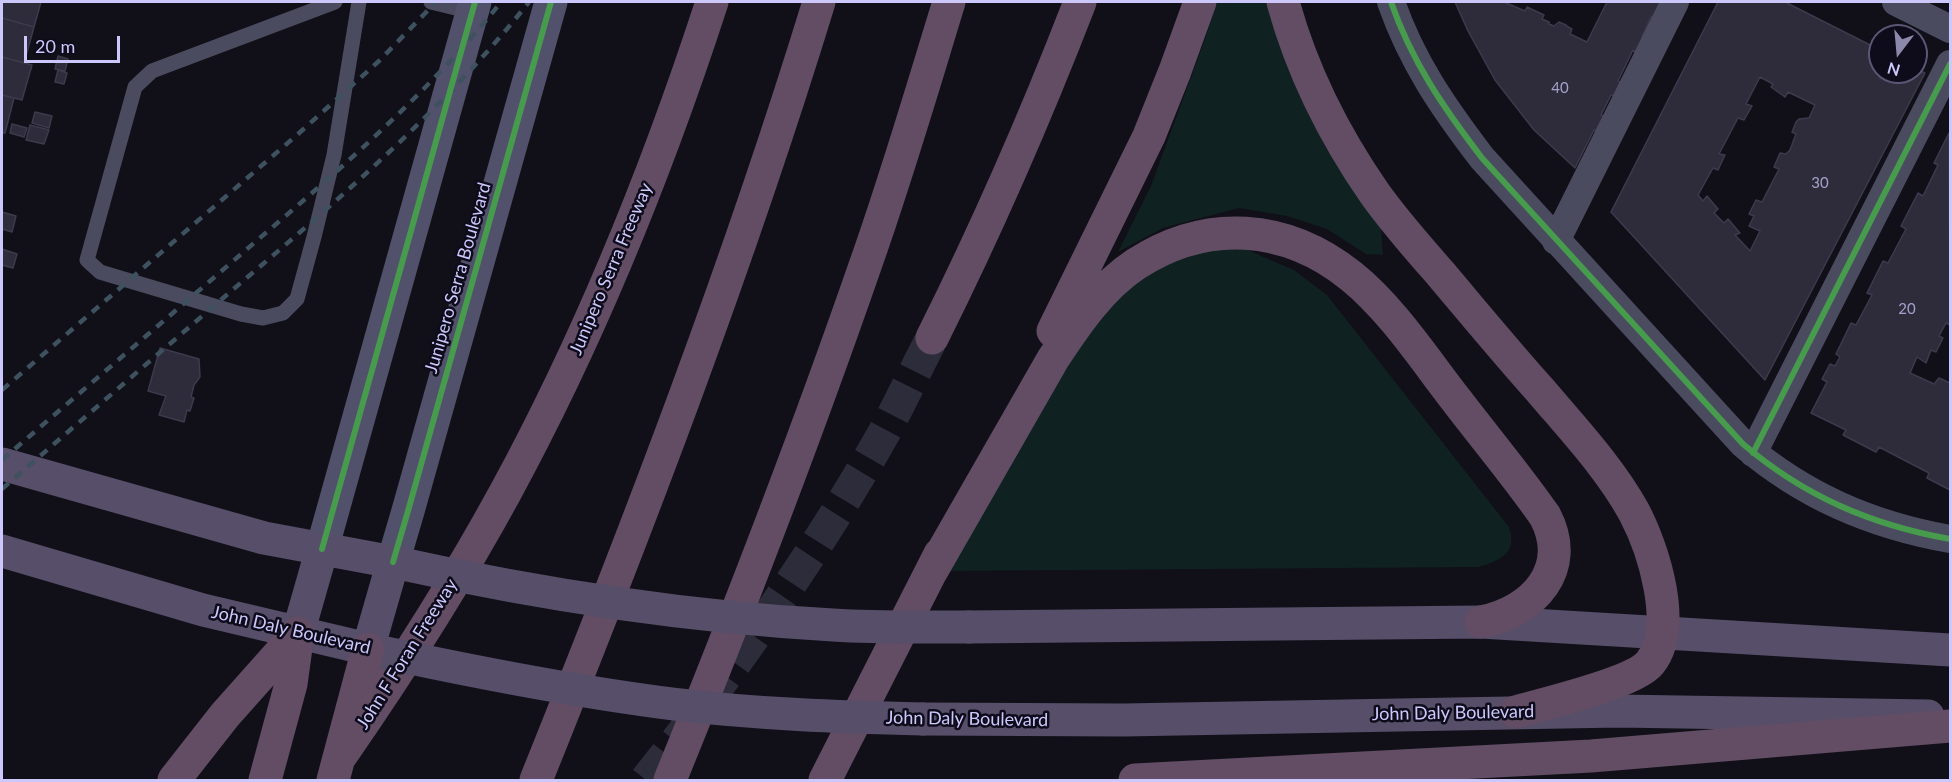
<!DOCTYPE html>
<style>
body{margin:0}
#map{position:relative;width:1952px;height:782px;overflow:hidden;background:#111018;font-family:Lato,sans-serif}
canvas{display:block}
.frame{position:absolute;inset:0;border:3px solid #ccc8fc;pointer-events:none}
.north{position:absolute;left:1868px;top:24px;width:60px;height:60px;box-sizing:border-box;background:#0e0c1b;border:2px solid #5a5775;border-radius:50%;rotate:196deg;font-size:16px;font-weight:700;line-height:24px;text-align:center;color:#ccc8fc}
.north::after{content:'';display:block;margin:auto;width:21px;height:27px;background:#8b88ac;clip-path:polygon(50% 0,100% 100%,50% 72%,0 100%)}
.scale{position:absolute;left:24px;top:36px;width:96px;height:27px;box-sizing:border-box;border:3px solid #ccc8fc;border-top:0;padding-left:8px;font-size:18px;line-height:21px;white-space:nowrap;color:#ccc8fc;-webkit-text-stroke:4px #0e0c1b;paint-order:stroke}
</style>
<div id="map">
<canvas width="1952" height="782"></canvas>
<div class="frame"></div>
<div class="north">N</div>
<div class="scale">20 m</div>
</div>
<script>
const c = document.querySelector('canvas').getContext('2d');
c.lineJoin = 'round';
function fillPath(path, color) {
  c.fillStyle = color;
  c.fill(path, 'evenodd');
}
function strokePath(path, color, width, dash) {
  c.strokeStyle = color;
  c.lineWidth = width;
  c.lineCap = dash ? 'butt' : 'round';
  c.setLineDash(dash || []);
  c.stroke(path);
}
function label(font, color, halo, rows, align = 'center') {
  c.font = font + ' Lato,sans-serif';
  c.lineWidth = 5;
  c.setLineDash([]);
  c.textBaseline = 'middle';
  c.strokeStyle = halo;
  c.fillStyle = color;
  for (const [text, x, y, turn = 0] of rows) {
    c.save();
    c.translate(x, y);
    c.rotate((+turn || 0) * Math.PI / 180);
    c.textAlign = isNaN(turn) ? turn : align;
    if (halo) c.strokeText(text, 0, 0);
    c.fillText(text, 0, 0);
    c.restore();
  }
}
fillPath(new Path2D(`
 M 1217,2 L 1271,2 L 1301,93 L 1326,148 L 1381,226 L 1383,255 L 1366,254 L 1327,229 L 1287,216 L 1239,208 L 1163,228 L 1118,252 L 1151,186 L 1204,42 Z
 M 1243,248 L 1294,270 L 1327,295 L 1509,527 C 1518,553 1500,561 1478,567 L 939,571 L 1089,318 L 1172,254 Z`), '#0f2121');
const building = new Path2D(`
 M 2,2 L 41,2 L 34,27 L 2,18 Z
 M 1455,2 L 1504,2 L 1525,11 L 1527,7 L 1544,15 L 1542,19 L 1549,22 L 1549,24 L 1554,26 L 1559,22 L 1566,25 L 1568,27 L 1572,29 L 1570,34 L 1587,42 L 1607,2 L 1605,2 L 1659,2 L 1662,4 L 1655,19 L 1651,17 L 1642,37 L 1644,38 L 1637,53 L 1633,50 L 1618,81 L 1621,82 L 1614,96 L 1611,95 L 1601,115 L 1604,116 L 1596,131 L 1594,130 L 1575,168 L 1534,130 L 1495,80 L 1468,31 Z
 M 1718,2 L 1785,2 L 1880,50 L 1880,72 L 1916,72 L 1916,69 L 1925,73 L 1765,380 L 1611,212 ZM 1760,77 L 1773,84 L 1771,87 L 1785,97 L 1788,92 L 1815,105 L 1809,118 L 1799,119 L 1796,122 L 1792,132 L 1796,134 L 1790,150 L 1786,154 L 1780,153 L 1774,167 L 1779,169 L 1762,202 L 1756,200 L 1749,214 L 1754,216 L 1749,226 L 1760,231 L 1750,251 L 1735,235 L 1740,233 L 1728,219 L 1724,223 L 1714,213 L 1718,209 L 1707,196 L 1703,201 L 1698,195 L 1713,168 L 1718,170 L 1725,155 L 1719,154 L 1738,118 L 1744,120 L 1752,106 L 1746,104 Z
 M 2,18 L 34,27 L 24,63 L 2,57 Z
 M 58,56 L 68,59 L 65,71 L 55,69 Z
 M 2,57 L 32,65 L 22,100 L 2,95 Z
 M 58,70 L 67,73 L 64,84 L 55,82 Z
 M 2,95 L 14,98 L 5,133 L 2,133 Z
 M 35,112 L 52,116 L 49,128 L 32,123 Z
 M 12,124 L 27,128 L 24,137 L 10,133 Z
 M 30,125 L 49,130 L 44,144 L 26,140 Z
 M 1949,133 L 1950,325 L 1946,323 L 1939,336 L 1943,338 L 1936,352 L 1931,350 L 1926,363 L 1917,357 L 1910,373 L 1934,384 L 1939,378 L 1950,383 L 1950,490 L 1927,478 L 1929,473 L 1879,447 L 1876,452 L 1843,435 L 1846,430 L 1811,413 L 1827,382 L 1822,379 L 1830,364 L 1835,366 L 1840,357 L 1836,354 L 1851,323 L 1856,325 L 1872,295 L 1867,293 L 1883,261 L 1888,263 L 1906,229 L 1901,226 L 1918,193 L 1923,196 L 1938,165 L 1934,163 Z
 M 2,212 L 16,216 L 12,232 L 2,229 Z
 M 2,249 L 17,254 L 13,268 L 2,265 Z
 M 160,348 L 199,359 L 200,377 L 194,385 L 191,397 L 194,398 L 190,411 L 187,410 L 184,422 L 159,415 L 166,396 L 148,391 Z`);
fillPath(building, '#2e2c3a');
strokePath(building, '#3c3a4c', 1.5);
strokePath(new Path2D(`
 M 646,780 C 732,672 817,552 885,431 C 901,401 916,369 932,338`), '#2d2c3a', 33, [33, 16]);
strokePath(new Path2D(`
 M 335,2 L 152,71 L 135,87 L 87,260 L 100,272 L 241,314 L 263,318 L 283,313 L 297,299 L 314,237 L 334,155 L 359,2
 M 431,2 L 472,12`), '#4b4b60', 15);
strokePath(new Path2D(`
 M 1391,2 C 1412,62 1443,107 1482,158 L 1743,444 C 1804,496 1871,525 1950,539
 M 1896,2 L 1950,29
 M 1556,241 L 1675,2
 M 1753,453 L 1950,64`), '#4b4b60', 28);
strokePath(new Path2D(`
 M 322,549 L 475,2
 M 393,562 L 408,511 L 551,2`), '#52516b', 33);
strokePath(new Path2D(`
 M 2,464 L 264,538 L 393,562 L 368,649 L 203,610 L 2,551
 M 969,627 L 1481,622 L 1950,650
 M 298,633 L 322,549
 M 923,719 L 1124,720 L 1619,711 L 1928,716`), '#574e69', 33);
strokePath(new Path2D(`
 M 1283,2 C 1302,71 1334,135 1375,194 C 1395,222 1418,248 1440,273 C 1473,312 1506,352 1540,390 C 1573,429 1609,467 1634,512 C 1653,548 1679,627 1650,663 C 1634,683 1543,704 1515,712
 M 1053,331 L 1149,136 L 1175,71 L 1200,2
 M 932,338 C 987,228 1036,116 1080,2
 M 931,572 L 1053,359 C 1076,324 1101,287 1136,264 C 1207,218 1286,224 1351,276 C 1392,309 1425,360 1457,401 C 1486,439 1518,477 1545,516 C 1573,569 1533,612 1481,622
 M 342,754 C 400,670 456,583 505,493 C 590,337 657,171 712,2
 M 174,780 L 225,715 L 298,633
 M 265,780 L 291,684 L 298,633
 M 536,780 C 639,524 738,266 819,2
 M 670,780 C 739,610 805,439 865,266 C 896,179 922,90 949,2
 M 825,780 L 940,554
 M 1135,780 L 1591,756 L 1950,726`), '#624d64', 33);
strokePath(new Path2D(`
 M 2,390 L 297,135 L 379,61 L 436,2
 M 2,460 C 83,390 165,320 247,249 C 337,172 427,95 501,2
 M 2,489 C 84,418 167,346 250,275 C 349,191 448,104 529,2`), '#3e515f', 4.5, [9, 8]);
strokePath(new Path2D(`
 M 393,562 C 538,594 685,617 833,625 C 878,628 924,627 969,627
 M 368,649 C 469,671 570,691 673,704 C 756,714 839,717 923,719`), '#574e69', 33);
strokePath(new Path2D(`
 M 333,780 L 368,649`), '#624d64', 33);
strokePath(new Path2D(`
 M 1391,2 C 1412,62 1443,107 1482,158 L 1743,444 C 1804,496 1871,525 1950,539
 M 1753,453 L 1950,64
 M 322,549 L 475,2
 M 393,562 L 408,511 L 551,2`), '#469c4c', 6);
label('15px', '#a4a1cc', null, [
 ["40",1560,88],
 ["30",1820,183],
 ["20",1907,309]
]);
label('18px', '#ccc8fc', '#0e0c1b', [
 ["Junipero Serra Freeway",611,269,-67],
 ["Junipero Serra Boulevard",458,278,-74],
 ["John Daly Boulevard",291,630,13],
 ["John F Foran Freeway",407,654,-58],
 ["John Daly Boulevard",1453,713,-1],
 ["John Daly Boulevard",967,719,1]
]);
</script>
